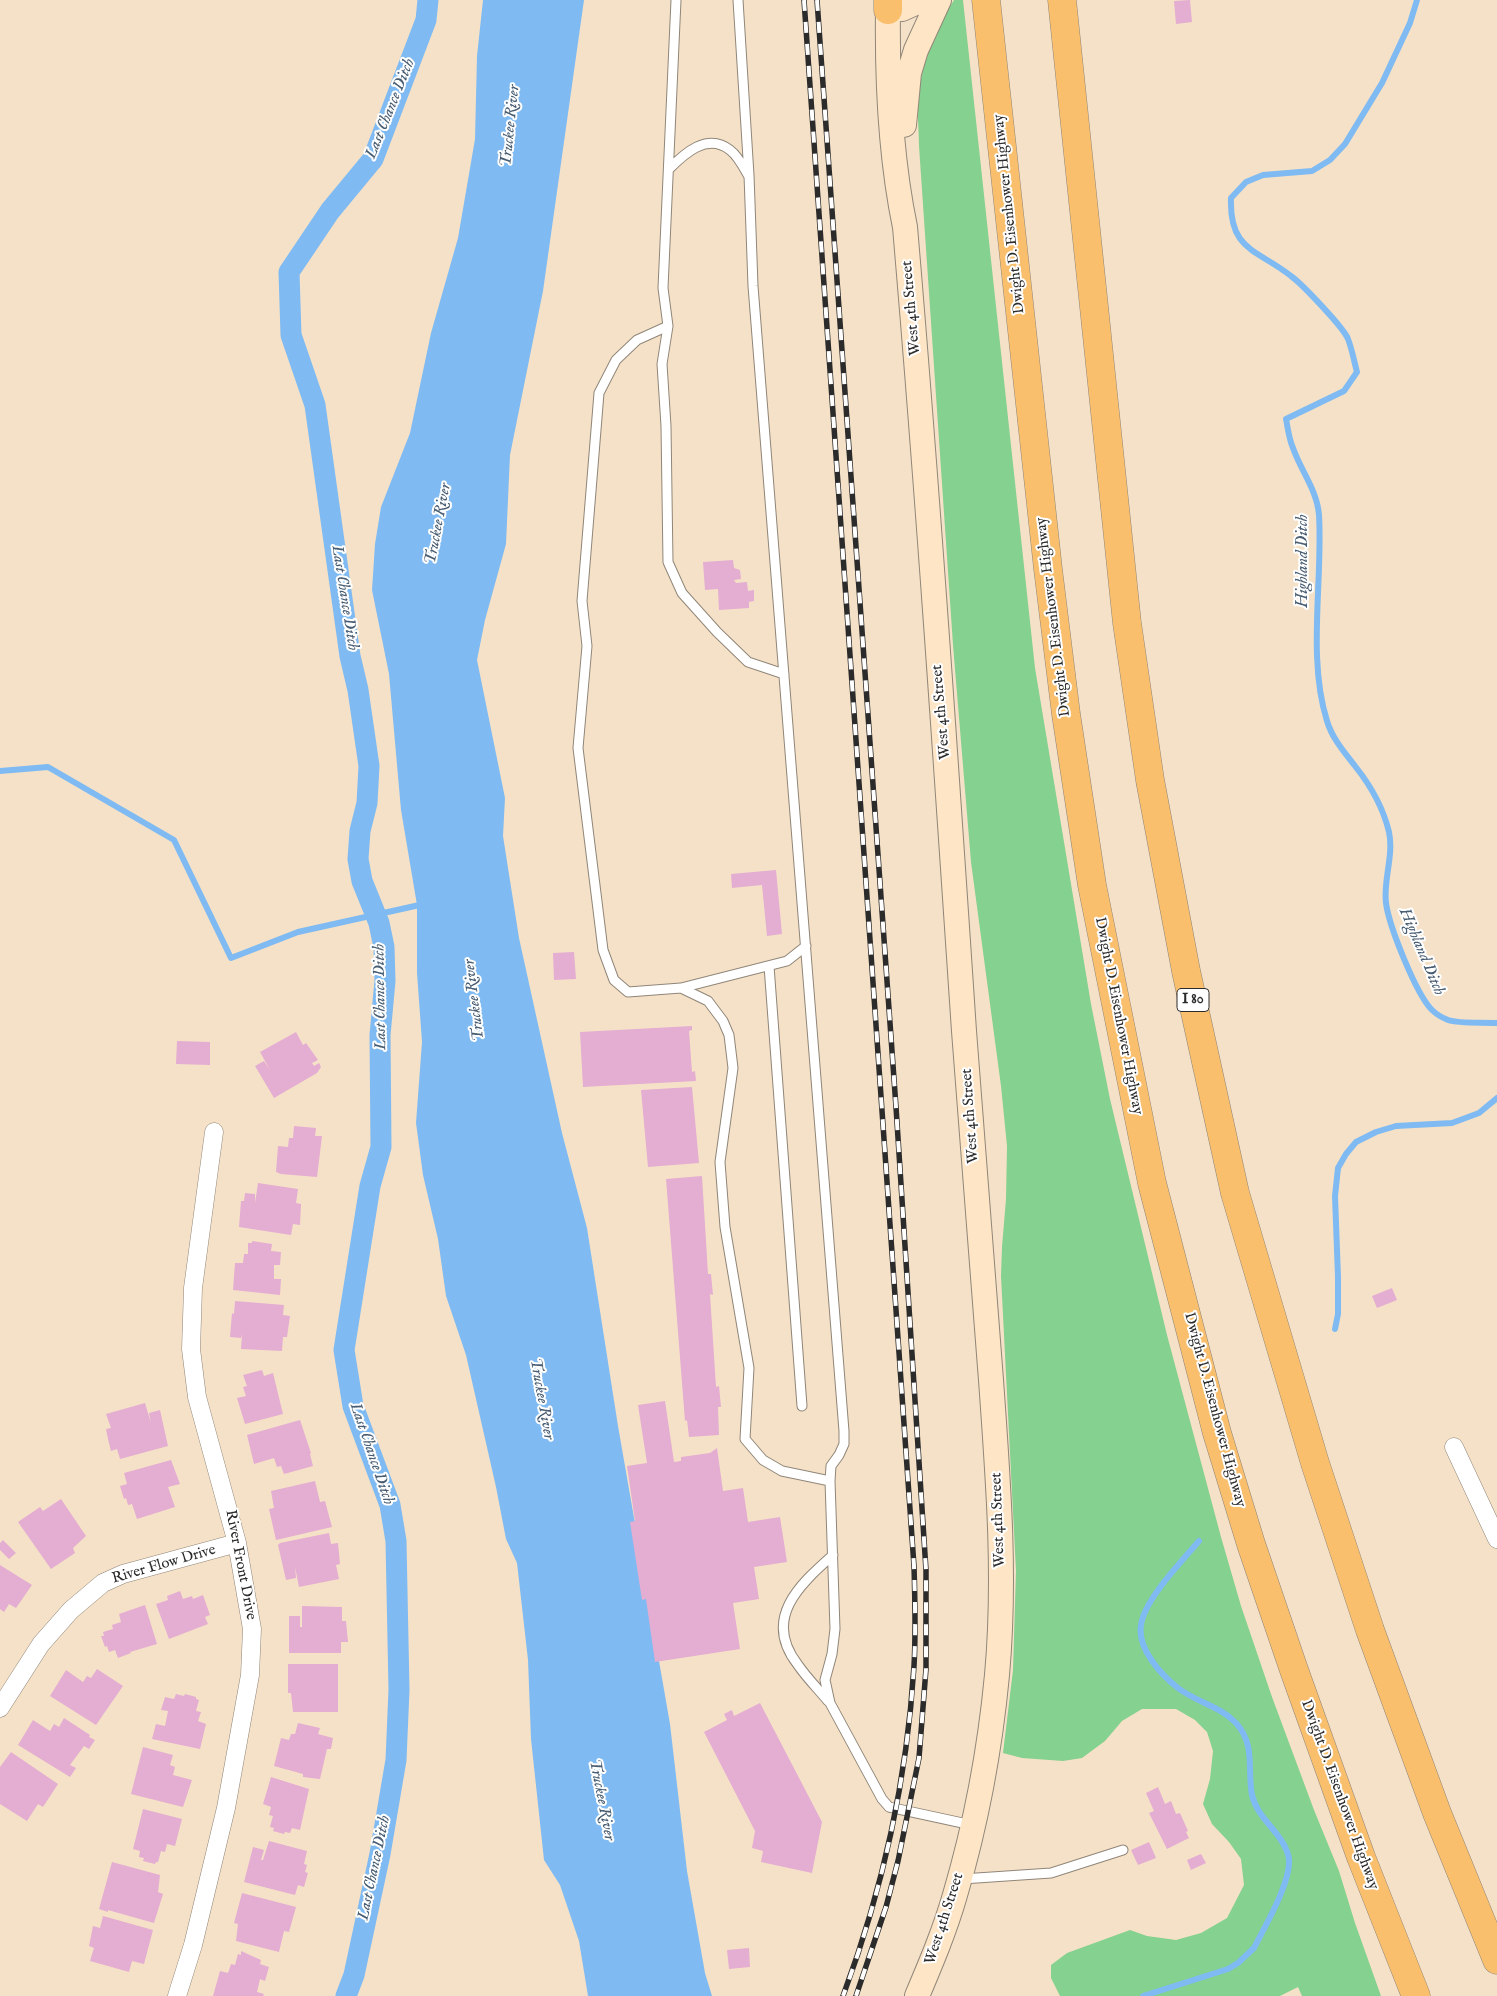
<!DOCTYPE html>
<style>
body{margin:0}
canvas{display:block;background:#f5e1c7}
</style>
<canvas width="1497" height="1996"></canvas>
<script>
const c = document.querySelector('canvas').getContext('2d');
c.lineJoin = 'round';
function fillPath(path, color) {
  c.fillStyle = color;
  c.fill(path, 'evenodd');
}
function strokePath(path, color, width, dash) {
  c.strokeStyle = color;
  c.lineWidth = width;
  c.lineCap = dash ? 'butt' : 'round';
  c.setLineDash(dash || []);
  c.stroke(path);
}
function label(font, color, halo, rows, align = 'center') {
  c.font = font + ' "IM FELL English",serif';
  c.lineWidth = 4;
  c.setLineDash([]);
  c.textBaseline = 'middle';
  c.strokeStyle = halo;
  c.fillStyle = color;
  for (const [text, x, y, turn = 0] of rows) {
    c.save();
    c.translate(x, y);
    c.rotate((+turn || 0) * Math.PI / 180);
    c.textAlign = isNaN(turn) ? turn : align;
    if (halo) c.strokeText(text, 0, 0);
    c.fillText(text, 0, 0);
    c.restore();
  }
}
fillPath(new Path2D(`
 M 954,0 L 963,0 L 1035,668 L 1091,1004 L 1110,1099 L 1167,1335 L 1221,1537 L 1241,1606 L 1272,1697 L 1314,1810 L 1339,1871 L 1355,1923 L 1381,1996 L 1302,1996 L 1298,1987 L 1280,1996 L 1060,1996 L 1051,1978 L 1051,1965 L 1067,1953 L 1130,1930 L 1147,1936 L 1176,1940 L 1201,1933 L 1227,1918 L 1244,1885 L 1241,1859 L 1229,1842 L 1212,1824 L 1203,1804 L 1210,1779 L 1213,1751 L 1207,1732 L 1195,1720 L 1176,1709 L 1142,1709 L 1122,1721 L 1105,1741 L 1082,1758 L 1063,1761 L 1022,1758 L 1003,1753 L 1013,1670 L 1016,1571 L 1001,1276 L 1002,1247 L 1006,1199 L 1007,1146 L 1001,1086 L 971,862 L 953,645 L 919,146 C 919,130 917,114 918,99 C 921,65 936,28 954,0 Z`), '#85d18f');
fillPath(new Path2D(`
 M 483,0 L 584,0 L 543,291 L 510,455 L 506,544 L 485,620 L 477,660 L 505,798 L 503,836 L 519,938 L 562,1133 L 587,1228 L 618,1426 L 670,1724 L 687,1871 L 705,1973 L 712,1996 L 588,1996 L 579,1941 L 560,1885 L 544,1860 L 531,1739 L 528,1660 L 517,1563 L 506,1539 L 496,1487 L 466,1355 L 446,1296 L 438,1239 L 423,1175 L 416,1123 L 422,1042 L 417,973 L 417,905 L 401,810 L 389,674 L 372,590 L 375,544 L 381,507 L 410,433 L 431,333 L 458,238 L 475,139 L 477,56 Z`), '#7fbbf2');
strokePath(new Path2D(`
 M 1417,0 L 1410,23 L 1382,83 L 1345,144 L 1330,160 L 1312,171 L 1263,175 L 1246,182 L 1231,198 C 1229,251 1257,249 1291,276 C 1302,284 1344,328 1348,339 C 1352,349 1354,361 1357,372 L 1344,391 L 1286,419 C 1288,429 1289,439 1293,448 C 1301,471 1317,490 1319,515 C 1323,581 1307,657 1327,721 C 1332,738 1344,752 1355,766 C 1371,786 1383,807 1389,832 C 1394,856 1383,880 1386,903 C 1389,926 1416,994 1432,1010 C 1436,1014 1443,1018 1448,1020 C 1460,1024 1483,1022 1497,1023
 M 0,771 L 48,767 L 174,840 L 231,958 L 298,932 L 424,904
 M 1335,1329 L 1338,1314 L 1338,1277 L 1335,1196 L 1338,1168 L 1346,1154 L 1356,1142 L 1376,1132 L 1396,1126 L 1452,1123 L 1479,1113 L 1497,1098
 M 1143,1996 L 1228,1969 L 1238,1963 L 1254,1948 C 1265,1926 1290,1884 1289,1861 C 1289,1853 1285,1846 1281,1840 C 1271,1825 1256,1813 1252,1795 C 1247,1770 1256,1745 1236,1723 C 1220,1706 1196,1702 1178,1688 C 1161,1675 1137,1648 1141,1625 C 1144,1600 1182,1561 1199,1541`), '#7fbbf2', 6);
strokePath(new Path2D(`
 M 346,1996 L 354,1975 L 380,1854 L 396,1760 L 399,1690 L 396,1541 L 390,1505 L 353,1406 L 344,1350 L 370,1186 L 381,1147 L 380,1035 L 385,981 L 384,947 L 379,923 L 362,881 L 358,859 L 360,831 L 367,803 L 369,766 L 358,690 L 350,656 L 315,405 L 291,335 L 289,272 L 330,211 L 373,159 L 426,20 L 428,0`), '#7fbbf2', 21);
fillPath(new Path2D(`
 M 1190,0 L 1192,22 L 1176,24 L 1174,1 Z
 M 733,560 L 734,568 L 740,570 L 741,579 L 734,580 L 736,583 L 747,582 L 748,591 L 754,590 L 754,601 L 749,602 L 749,608 L 719,610 L 718,589 L 705,590 L 703,562 Z
 M 776,870 L 782,934 L 767,936 L 762,885 L 732,888 L 731,874 Z
 M 574,952 L 576,979 L 554,980 L 553,953 Z
 M 692,1026 L 692,1030 L 689,1031 L 692,1072 L 695,1071 L 696,1081 L 583,1087 L 580,1032 Z
 M 296,1032 L 303,1045 L 306,1043 L 318,1060 L 312,1063 L 314,1066 L 319,1063 L 321,1067 L 317,1073 L 274,1098 L 255,1066 L 264,1061 L 270,1070 L 260,1052 Z
 M 177,1041 L 210,1042 L 210,1065 L 176,1064 Z
 M 692,1087 L 699,1163 L 648,1167 L 641,1090 Z
 M 294,1126 L 316,1128 L 315,1136 L 322,1136 L 317,1177 L 281,1174 L 276,1172 L 278,1146 L 288,1147 L 289,1138 L 293,1138 Z
 M 702,1176 L 708,1274 L 711,1274 L 713,1295 L 710,1294 L 716,1387 L 719,1386 L 721,1407 L 718,1407 L 719,1435 L 689,1437 L 687,1420 L 685,1421 L 666,1179 Z
 M 258,1183 L 298,1189 L 296,1203 L 301,1204 L 300,1225 L 293,1224 L 291,1235 L 239,1227 L 241,1201 L 244,1201 L 245,1193 L 255,1194 L 255,1203 Z
 M 252,1241 L 272,1244 L 271,1251 L 281,1252 L 280,1265 L 274,1265 L 274,1279 L 281,1279 L 280,1295 L 233,1290 L 235,1263 L 243,1263 L 244,1254 L 248,1254 L 248,1243 L 252,1243 Z
 M 1392,1288 L 1397,1300 L 1377,1308 L 1372,1296 Z
 M 235,1301 L 284,1305 L 283,1315 L 290,1316 L 287,1337 L 283,1337 L 282,1351 L 241,1349 L 242,1334 L 241,1338 L 230,1337 L 232,1313 L 234,1314 Z
 M 262,1370 L 264,1376 L 273,1373 L 283,1414 L 245,1424 L 237,1398 L 246,1396 L 243,1387 L 247,1386 L 243,1375 Z
 M 665,1401 L 674,1462 L 681,1461 L 681,1457 L 710,1453 L 717,1448 L 723,1491 L 743,1488 L 748,1522 L 780,1517 L 787,1562 L 754,1567 L 759,1599 L 733,1603 L 740,1649 L 655,1662 L 646,1599 L 642,1600 L 630,1522 L 635,1521 L 627,1466 L 647,1463 L 638,1405 Z
 M 145,1403 L 151,1423 L 149,1413 L 160,1410 L 168,1446 L 120,1459 L 117,1449 L 111,1451 L 108,1439 L 106,1429 L 111,1428 L 106,1414 Z
 M 300,1420 L 311,1453 L 310,1454 L 313,1466 L 284,1474 L 281,1466 L 277,1467 L 274,1458 L 254,1464 L 247,1435 Z
 M 171,1460 L 180,1484 L 168,1487 L 175,1507 L 137,1519 L 132,1504 L 128,1505 L 126,1498 L 124,1499 L 120,1486 L 127,1484 L 124,1473 Z
 M 315,1481 L 320,1502 L 325,1501 L 332,1527 L 276,1540 L 269,1509 L 274,1508 L 271,1491 Z
 M 61,1499 L 86,1536 L 73,1548 L 75,1553 L 51,1569 L 18,1522 L 40,1507 L 43,1511 Z
 M 329,1533 L 331,1544 L 338,1543 L 340,1564 L 336,1565 L 339,1579 L 299,1587 L 295,1567 L 296,1578 L 286,1580 L 278,1545 L 280,1543 Z
 M 3,1540 L 16,1553 L 9,1559 L 0,1550 L 0,1543 Z
 M 0,1565 L 32,1585 L 16,1608 L 9,1604 L 4,1612 L 0,1609 Z
 M 180,1591 L 183,1599 L 192,1596 L 193,1599 L 203,1595 L 210,1615 L 205,1617 L 208,1624 L 169,1639 L 156,1604 L 168,1600 L 167,1596 Z
 M 145,1605 L 157,1644 L 130,1652 L 131,1653 L 118,1658 L 115,1650 L 109,1652 L 107,1646 L 105,1647 L 101,1636 L 104,1636 L 103,1632 L 113,1629 L 112,1625 L 121,1622 L 119,1614 Z
 M 302,1606 L 342,1607 L 342,1621 L 346,1621 L 348,1642 L 341,1642 L 341,1653 L 289,1653 L 289,1616 L 300,1616 L 300,1627 L 302,1627 Z
 M 288,1664 L 338,1664 L 338,1712 L 293,1712 L 291,1693 L 288,1693 Z
 M 97,1669 L 123,1686 L 96,1725 L 50,1696 L 66,1670 L 83,1682 L 87,1676 L 91,1678 Z
 M 176,1694 L 184,1696 L 185,1694 L 196,1697 L 196,1699 L 199,1700 L 196,1711 L 201,1712 L 198,1721 L 206,1724 L 200,1749 L 152,1739 L 156,1724 L 165,1726 L 168,1711 L 161,1710 L 165,1697 L 174,1699 Z
 M 760,1703 L 822,1822 L 812,1873 L 761,1862 L 763,1851 L 752,1848 L 755,1831 L 704,1732 L 727,1720 L 724,1714 L 732,1710 L 734,1716 Z
 M 64,1718 L 90,1735 L 89,1737 L 95,1740 L 89,1749 L 84,1746 L 70,1765 L 76,1768 L 70,1777 L 18,1745 L 33,1720 L 50,1731 L 54,1724 L 59,1727 Z
 M 298,1723 L 320,1728 L 318,1734 L 333,1738 L 331,1749 L 327,1749 L 320,1779 L 303,1777 L 303,1774 L 274,1766 L 281,1738 L 289,1740 L 291,1734 L 295,1734 Z
 M 143,1747 L 173,1755 L 170,1765 L 175,1767 L 173,1775 L 192,1780 L 183,1807 L 131,1794 Z
 M 11,1752 L 58,1784 L 43,1807 L 38,1804 L 27,1821 L 0,1804 L 0,1767 Z
 M 271,1777 L 309,1789 L 300,1830 L 292,1828 L 290,1833 L 285,1832 L 284,1834 L 273,1831 L 274,1828 L 270,1827 L 273,1816 L 269,1815 L 271,1807 L 263,1804 Z
 M 1158,1787 L 1165,1804 L 1171,1801 L 1176,1814 L 1180,1813 L 1188,1831 L 1186,1832 L 1189,1838 L 1167,1849 L 1149,1813 L 1154,1811 L 1146,1793 Z
 M 143,1809 L 182,1819 L 175,1846 L 167,1844 L 165,1852 L 161,1851 L 158,1862 L 156,1862 L 155,1864 L 143,1861 L 144,1858 L 139,1857 L 140,1851 L 133,1849 Z
 M 269,1841 L 307,1851 L 304,1864 L 307,1865 L 305,1872 L 308,1873 L 304,1887 L 298,1885 L 295,1895 L 244,1882 L 253,1847 L 264,1850 L 261,1860 L 263,1860 Z
 M 1149,1842 L 1156,1858 L 1138,1865 L 1131,1850 Z
 M 1201,1854 L 1206,1863 L 1191,1870 L 1187,1860 Z
 M 112,1862 L 160,1875 L 158,1892 L 163,1894 L 154,1923 L 108,1910 L 108,1912 L 99,1909 Z
 M 242,1893 L 296,1907 L 289,1932 L 284,1931 L 279,1952 L 236,1941 L 238,1924 L 234,1923 Z
 M 103,1916 L 153,1930 L 144,1964 L 132,1961 L 129,1972 L 90,1961 L 94,1948 L 89,1946 L 93,1926 L 100,1928 Z
 M 749,1948 L 750,1967 L 729,1969 L 727,1950 Z
 M 241,1951 L 261,1960 L 260,1964 L 269,1967 L 265,1981 L 260,1979 L 257,1992 L 264,1994 L 263,1996 L 213,1996 L 220,1971 L 228,1973 L 231,1964 L 235,1965 L 238,1954 L 241,1955 Z`), '#e4add2');
const lane = new Path2D(`
 M 738,0 L 749,175 L 753,286 L 844,1431 L 844,1444 L 839,1455 L 831,1466 L 830,1481 L 835,1629 L 832,1654 L 825,1680 L 830,1703 L 882,1799 L 889,1807 L 972,1825
 M 669,169 C 684,154 707,132 730,150 C 738,156 743,166 748,175
 M 668,326 L 663,288 L 676,0
 M 784,674 L 748,662 L 717,632 L 682,593 L 668,562 L 666,426 L 662,364 L 668,326 L 637,340 L 616,360 L 599,393 L 582,601 L 587,646 L 578,748 L 603,950 L 614,980 L 628,992 L 681,988 L 708,1001 L 723,1021 L 729,1035 L 733,1068 L 720,1162 L 725,1227 L 749,1368 L 745,1439 L 763,1460 L 782,1471 L 830,1481
 M 769,966 L 802,1406
 M 681,988 L 787,961 L 806,946
 M 828,1701 C 818,1689 807,1678 798,1665 C 762,1619 799,1585 833,1555
 M 962,1879 L 1051,1873 L 1123,1850`);
const street = new Path2D(`
 M 1454,1447 L 1497,1539
 M 0,1708 L 41,1644 L 71,1610 L 103,1583 L 123,1574 L 237,1543
 M 177,1996 L 193,1945 L 226,1808 L 250,1675 L 252,1629 L 237,1543 L 197,1397 L 191,1349 L 193,1288 L 214,1132`);
const secondary = new Path2D(`
 M 904,125 L 909,73 L 916,50 L 939,0
 M 917,1996 C 931,1963 945,1930 955,1895 C 976,1824 990,1749 997,1675 C 1006,1577 998,1478 991,1380 C 982,1264 972,1148 964,1031 C 946,763 928,495 905,227 C 890,155 887,82 888,10 L 902,9 L 922,0`);
const highway = new Path2D(`
 M 986,0 L 1048,569 L 1066,714 L 1092,885 L 1152,1183 L 1217,1433 L 1251,1544 L 1294,1670 L 1361,1857 L 1416,1996
 M 1062,0 L 1127,623 L 1150,780 L 1186,971 L 1235,1193 L 1315,1463 L 1370,1630 L 1437,1813 L 1497,1960
 M 888,10 L 888,0`);
strokePath(lane, '#908679', 11);
strokePath(street, '#908679', 19);
strokePath(secondary, '#908679', 26);
strokePath(highway, '#908679', 29);
strokePath(lane, '#fff', 9);
strokePath(street, '#fff', 18);
strokePath(secondary, '#fde5c5', 24);
strokePath(highway, '#f9bf6d', 28);
const rail = new Path2D(`
 M 804,0 L 914,1566 C 915,1599 916,1633 914,1666 C 907,1779 883,1889 843,1996
 M 817,0 L 896,1107 L 926,1570 L 926,1669 L 919,1758 L 898,1861 L 886,1907 L 856,1996`);
strokePath(rail, '#2b2b2b', 5.5);
strokePath(rail, '#fff', 4, [11]);
for (const [x, y, w] of [
 [1193,1000,32]
]) {
  const box = new Path2D();
  box.roundRect(x - w / 2, y - 11.5, w, 23, 4);
  c.fillStyle = '#fff';
  c.fill(box);
  strokePath(box, '#2b2b2b', 1);
}
label('bold 14px', '#2b2b2b', null, [
 ["I 80",1193,1000]
]);
label('15px', '#2b2b2b', '#fff', [
 ["Dwight D. Eisenhower Highway",1010,214,-96],
 ["West 4th Street",912,308,-95],
 ["Dwight D. Eisenhower Highway",1054,617,-97],
 ["West 4th Street",942,712,-95],
 ["Dwight D. Eisenhower Highway",1118,1016,79],
 ["West 4th Street",971,1116,-94],
 ["Dwight D. Eisenhower Highway",1214,1410,75],
 ["West 4th Street",999,1520,-92],
 ["River Flow Drive",164,1565,-16],
 ["River Front Drive",240,1565,79],
 ["Dwight D. Eisenhower Highway",1339,1795,70],
 ["West 4th Street",945,1919,-72]
]);
label('italic 16px', '#485d71', '#fff', [
 ["Last Chance Ditch",391,109,-68],
 ["Truckee River",511,126,-84],
 ["Truckee River",439,524,-79],
 ["Highland Ditch",1304,561,-90],
 ["Last Chance Ditch",344,598,81],
 ["Highland Ditch",1421,952,67],
 ["Last Chance Ditch",381,997,-91],
 ["Truckee River",475,1000,-97],
 ["Truckee River",541,1399,80],
 ["Last Chance Ditch",371,1454,71],
 ["Truckee River",601,1800,79],
 ["Last Chance Ditch",375,1868,-78]
]);
</script>
